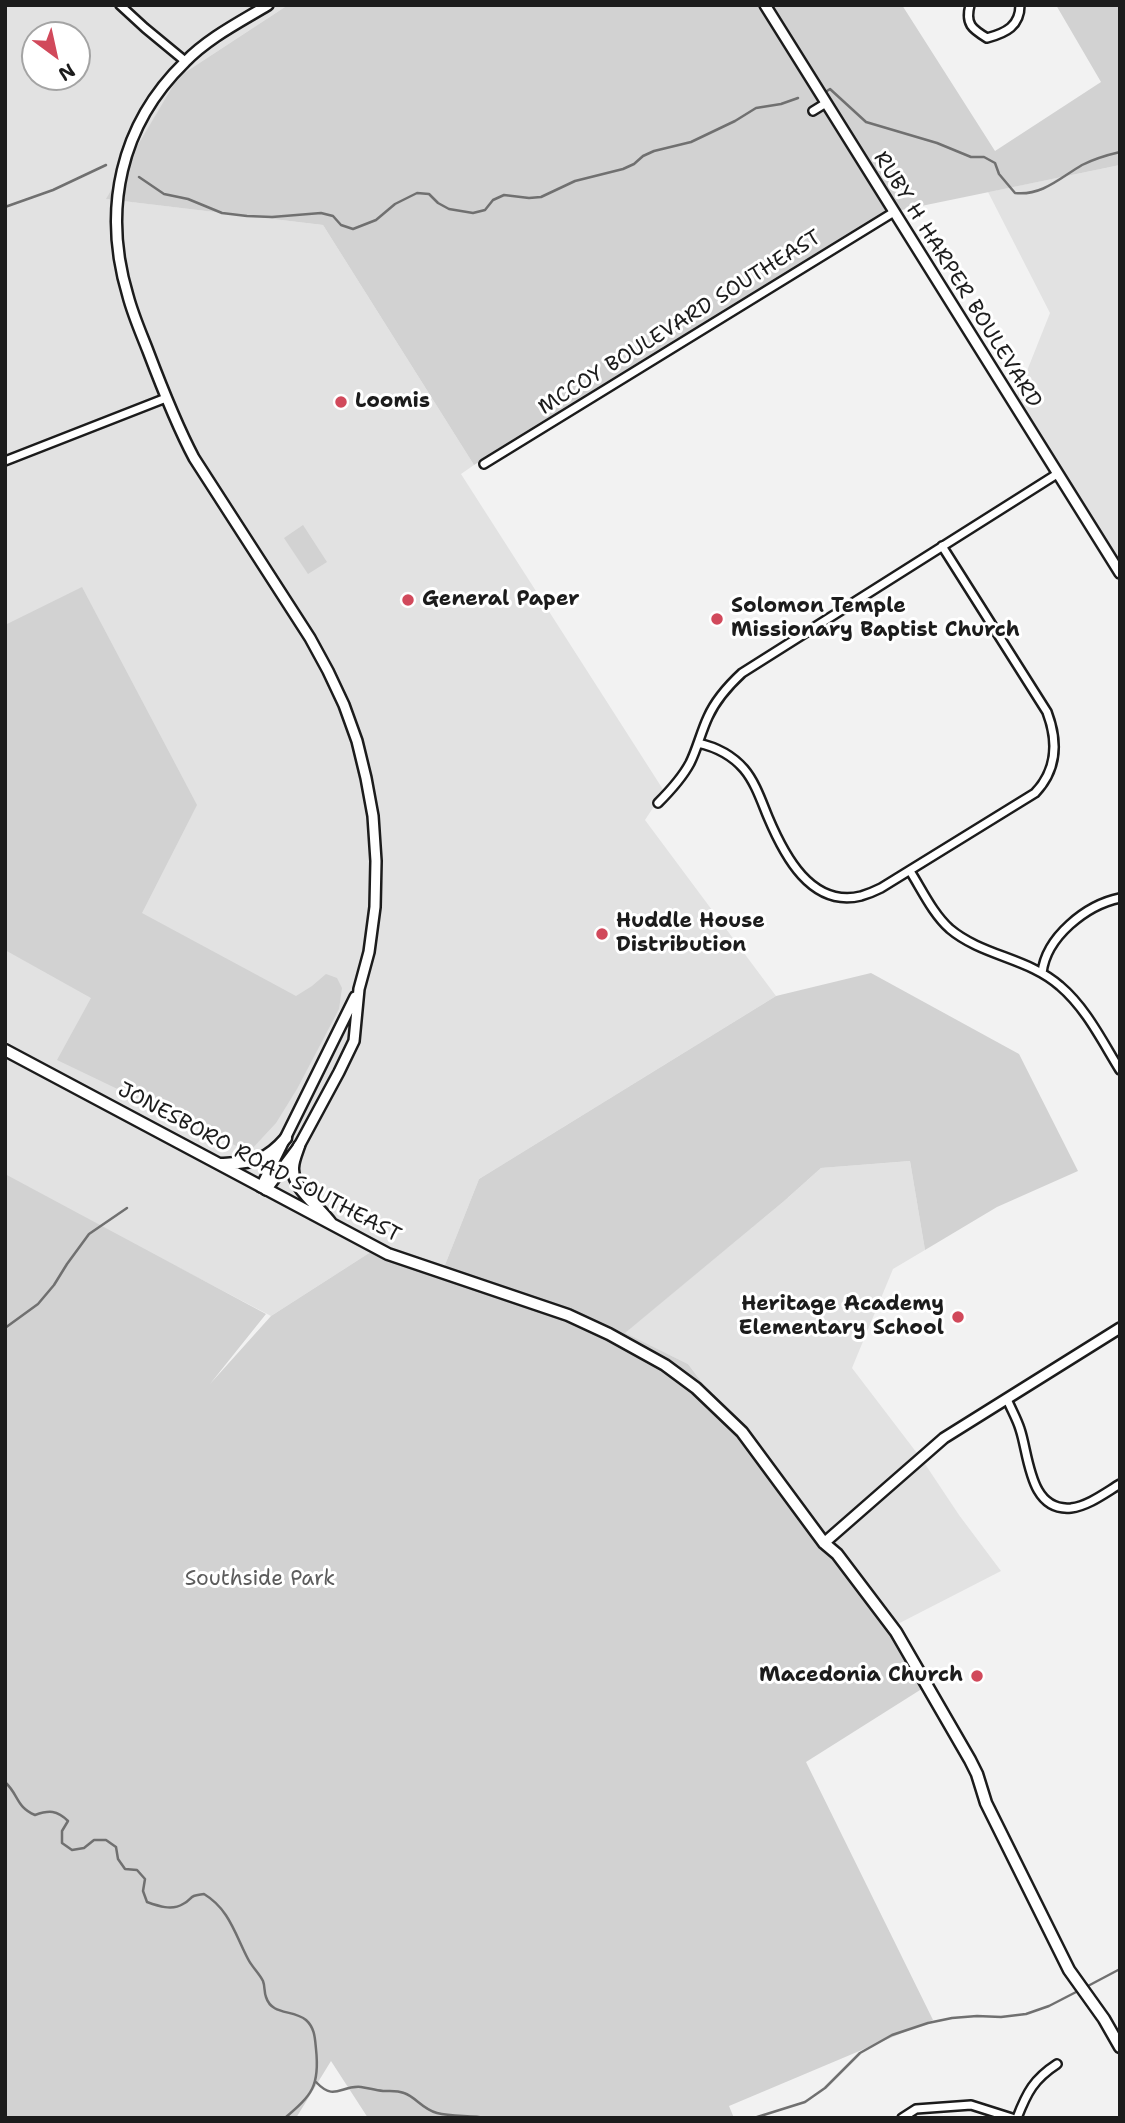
<!DOCTYPE html>
<style>
body{margin:0}
#map{position:relative;width:1125px;height:2123px;overflow:hidden;background:#f2f2f2;font-family:"Shantell Sans",sans-serif}
canvas{display:block}
.frame{position:absolute;inset:0;border:7px solid #1c1c1c;pointer-events:none}
.north{position:absolute;left:21px;top:21px;width:70px;height:70px;box-sizing:border-box;background:#fff;border:2px solid #a4a4a4;border-radius:50%;rotate:147deg;font-size:19px;font-weight:700;line-height:28px;text-align:center;color:#1c1c1c}
.north::after{content:'';display:block;margin:auto;width:24px;height:32px;background:#d1495b;clip-path:polygon(50% 0,100% 100%,50% 72%,0 100%)}
</style>
<div id="map">
<canvas width="1125" height="2123"></canvas>
<div class="frame"></div>
<div class="north">N</div>
</div>
<script>
const c = document.querySelector('canvas').getContext('2d');
c.lineJoin = 'round';
function fillPath(path, color) {
  c.fillStyle = color;
  c.fill(path, 'evenodd');
}
function strokePath(path, color, width, dash) {
  c.strokeStyle = color;
  c.lineWidth = width;
  c.lineCap = dash ? 'butt' : 'round';
  c.setLineDash(dash || []);
  c.stroke(path);
}
function label(font, color, halo, rows, align = 'center') {
  c.font = font + ' "Shantell Sans",sans-serif';
  c.lineWidth = 6;
  c.setLineDash([]);
  c.textBaseline = 'middle';
  c.strokeStyle = halo;
  c.fillStyle = color;
  for (const [text, x, y, turn = 0] of rows) {
    c.save();
    c.translate(x, y);
    c.rotate((+turn || 0) * Math.PI / 180);
    c.textAlign = isNaN(turn) ? turn : align;
    if (halo) c.strokeText(text, 0, 0);
    c.fillText(text, 0, 0);
    c.restore();
  }
}
fillPath(new Path2D(`
 M 5,5 L 288,5 L 178,77 L 107,199 L 323,225 L 474,465 L 461,474 L 664,791 L 645,820 L 776,996 L 479,1179 L 441,1275 L 380,1246 L 271,1316 L 5,1177 ZM 35,35 L 77,35 L 77,77 L 35,77 Z
 M 1120,165 L 1120,581 L 1013,406 L 1050,313 L 988,192 Z
 M 910,1161 L 925,1250 L 893,1269 L 852,1368 L 923,1461 L 959,1515 L 1001,1571 L 888,1629 L 688,1364 L 624,1333 L 783,1202 L 821,1168 Z`), '#e2e2e2');
fillPath(new Path2D(`
 M 288,5 L 902,5 L 995,151 L 1101,82 L 1056,5 L 1120,5 L 1120,165 L 897,211 L 474,465 L 323,225 L 106,199 L 178,77 Z
 M 303,525 L 327,562 L 308,574 L 284,538 Z
 M 82,587 L 197,805 L 142,913 L 296,996 L 312,986 L 326,974 L 337,978 L 342,988 L 339,1009 L 297,1089 L 276,1123 L 249,1152 L 57,1060 L 91,998 L 5,950 L 5,625 Z
 M 871,973 L 1019,1054 L 1078,1171 L 997,1207 L 925,1250 L 910,1161 L 821,1168 L 783,1202 L 625,1333 L 688,1364 L 888,1629 L 928,1685 L 806,1762 L 933,2020 L 729,2106 L 734,2118 L 368,2118 L 331,2061 L 296,2118 L 5,2118 L 5,1174 L 266,1314 L 210,1384 L 271,1316 L 380,1246 L 441,1275 L 479,1179 L 776,996 Z`), '#d2d2d2');
strokePath(new Path2D(`
 M 827,91 L 830,89 L 866,122 L 937,143 L 971,157 L 984,157 L 995,163 L 999,174 L 1015,193 C 1042,196 1060,178 1082,165 C 1094,159 1107,155 1120,152
 M 139,177 L 164,194 L 188,199 L 222,213 L 247,216 L 272,217 L 321,213 L 333,216 L 341,225 L 353,229 L 376,220 L 395,204 L 417,193 L 429,194 L 438,203 L 449,209 L 473,213 L 485,210 L 493,200 L 504,195 L 529,198 L 541,197 L 575,181 L 623,169 L 634,164 L 643,156 L 654,151 L 691,142 L 735,121 L 756,108 L 781,104 L 798,98
 M 5,207 L 53,190 L 106,165
 M 5,1328 L 38,1304 L 54,1285 L 67,1264 L 89,1234 L 127,1208
 M 5,1782 C 19,1795 16,1807 35,1815 C 49,1810 57,1810 68,1821 L 62,1831 L 62,1843 L 72,1850 L 84,1848 L 94,1840 L 106,1840 L 116,1847 L 118,1859 L 125,1869 L 137,1870 L 145,1879 L 143,1891 L 147,1902 C 158,1906 172,1911 183,1904 C 194,1898 187,1896 204,1894 C 229,1909 235,1934 248,1959 C 252,1967 259,1973 263,1981 C 265,1986 264,1992 266,1997 C 272,2016 293,2009 306,2020 C 315,2028 315,2039 316,2049 C 320,2086 312,2095 285,2118
 M 1086,1987 L 1120,1969
 M 316,2082 C 335,2102 340,2085 361,2087 C 368,2088 375,2090 383,2091 C 390,2091 397,2090 404,2093 C 416,2097 422,2109 437,2113 C 452,2117 470,2115 486,2118
 M 754,2118 L 805,2102 L 825,2088 L 860,2053 L 892,2035 L 928,2023 L 952,2018 L 977,2016 L 1001,2017 L 1026,2014 L 1049,2006 L 1080,1990`), '#707070', 2.5);
const minor = new Path2D(`
 M 120,5 L 145,28 L 185,61
 M 970,5 C 965,24 972,29 987,38 C 1006,33 1020,26 1020,5
 M 813,111 L 826,103
 M 5,461 L 166,398
 M 484,464 L 894,212
 M 698,743 C 716,747 731,754 744,769 C 755,782 761,800 768,817 C 784,855 811,908 861,896 C 868,894 875,891 881,888 L 1035,793 C 1058,769 1058,741 1047,712 L 942,546
 M 658,803 C 670,791 682,778 690,763 C 697,749 701,732 708,717 C 716,699 728,686 742,673 L 1057,474
 M 910,871 C 922,890 933,914 950,929 C 982,956 1029,958 1060,986 C 1086,1008 1102,1041 1120,1070
 M 1042,973 C 1046,937 1086,905 1120,898
 M 1007,1399 C 1011,1409 1017,1419 1020,1429 C 1029,1455 1029,1512 1071,1508 C 1088,1506 1105,1493 1120,1484
 M 902,2118 L 916,2109 L 971,2105 L 1012,2118
 M 1017,2118 C 1027,2092 1034,2079 1057,2064`);
const tertiary = new Path2D(`
 M 765,5 L 1120,573
 M 261,1187 L 355,997
 M 266,1190 L 299,1146 L 339,1072 L 354,1041 L 359,989 L 369,952 L 375,907 L 376,861 L 373,816 L 366,778 L 357,741 L 344,705 L 328,671 L 310,638 L 194,458 C 176,424 162,388 148,351 C 141,333 133,315 128,296 C 102,210 120,125 185,62 C 208,38 240,22 268,5
 M 824,1543 L 944,1438 L 1120,1328`);
const secondary = new Path2D(`
 M 5,1050 L 388,1254 L 568,1315 L 609,1334 L 665,1365 L 696,1388 L 742,1432 L 824,1543 L 837,1554 L 896,1632 L 970,1760 L 977,1774 L 986,1803 L 1069,1970 L 1104,2019 L 1120,2047
 M 299,1146 C 297,1152 293,1161 293,1168 C 292,1188 319,1206 331,1223
 M 221,1164 C 253,1162 264,1163 286,1138`);
strokePath(minor, '#1c1c1c', 12);
strokePath(tertiary, '#1c1c1c', 14);
strokePath(secondary, '#1c1c1c', 15);
strokePath(minor, '#fff', 7);
strokePath(tertiary, '#fff', 9);
strokePath(secondary, '#fff', 10);
for (const [x, y, r, color] of [
 [341,402,7,"#d1495b"],
 [408,600,7,"#d1495b"],
 [717,619,7,"#d1495b"],
 [602,934,7,"#d1495b"],
 [958,1317,7,"#d1495b"],
 [977,1676,7,"#d1495b"]
]) {
  const dot = new Path2D();
  dot.arc(x, y, r, 0, 2 * Math.PI);
  c.fillStyle = color;
  c.fill(dot);
  strokePath(dot, '#fff', 2.5);
}
label('21px', '#1c1c1c', '#fff', [
 ["RUBY H HARPER BOULEVARD",957,280,58],
 ["MCCOY BOULEVARD SOUTHEAST",680,323,-32],
 ["JONESBORO ROAD SOUTHEAST",259,1163,28]
]);
label('bold 21px', '#1c1c1c', '#fff', [
 ["Loomis",355,402],
 ["General Paper",422,600],
 ["Solomon Temple",731,607],
 ["Missionary Baptist Church",731,631],
 ["Huddle House",616,922],
 ["Distribution",616,946],
 ["Heritage Academy",944,1305,"right"],
 ["Elementary School",944,1329,"right"],
 ["Macedonia Church",963,1676,"right"]
], 'left');
label('21px', '#5c5c5c', '#fff', [
 ["Southside Park",260,1580]
]);
</script>
